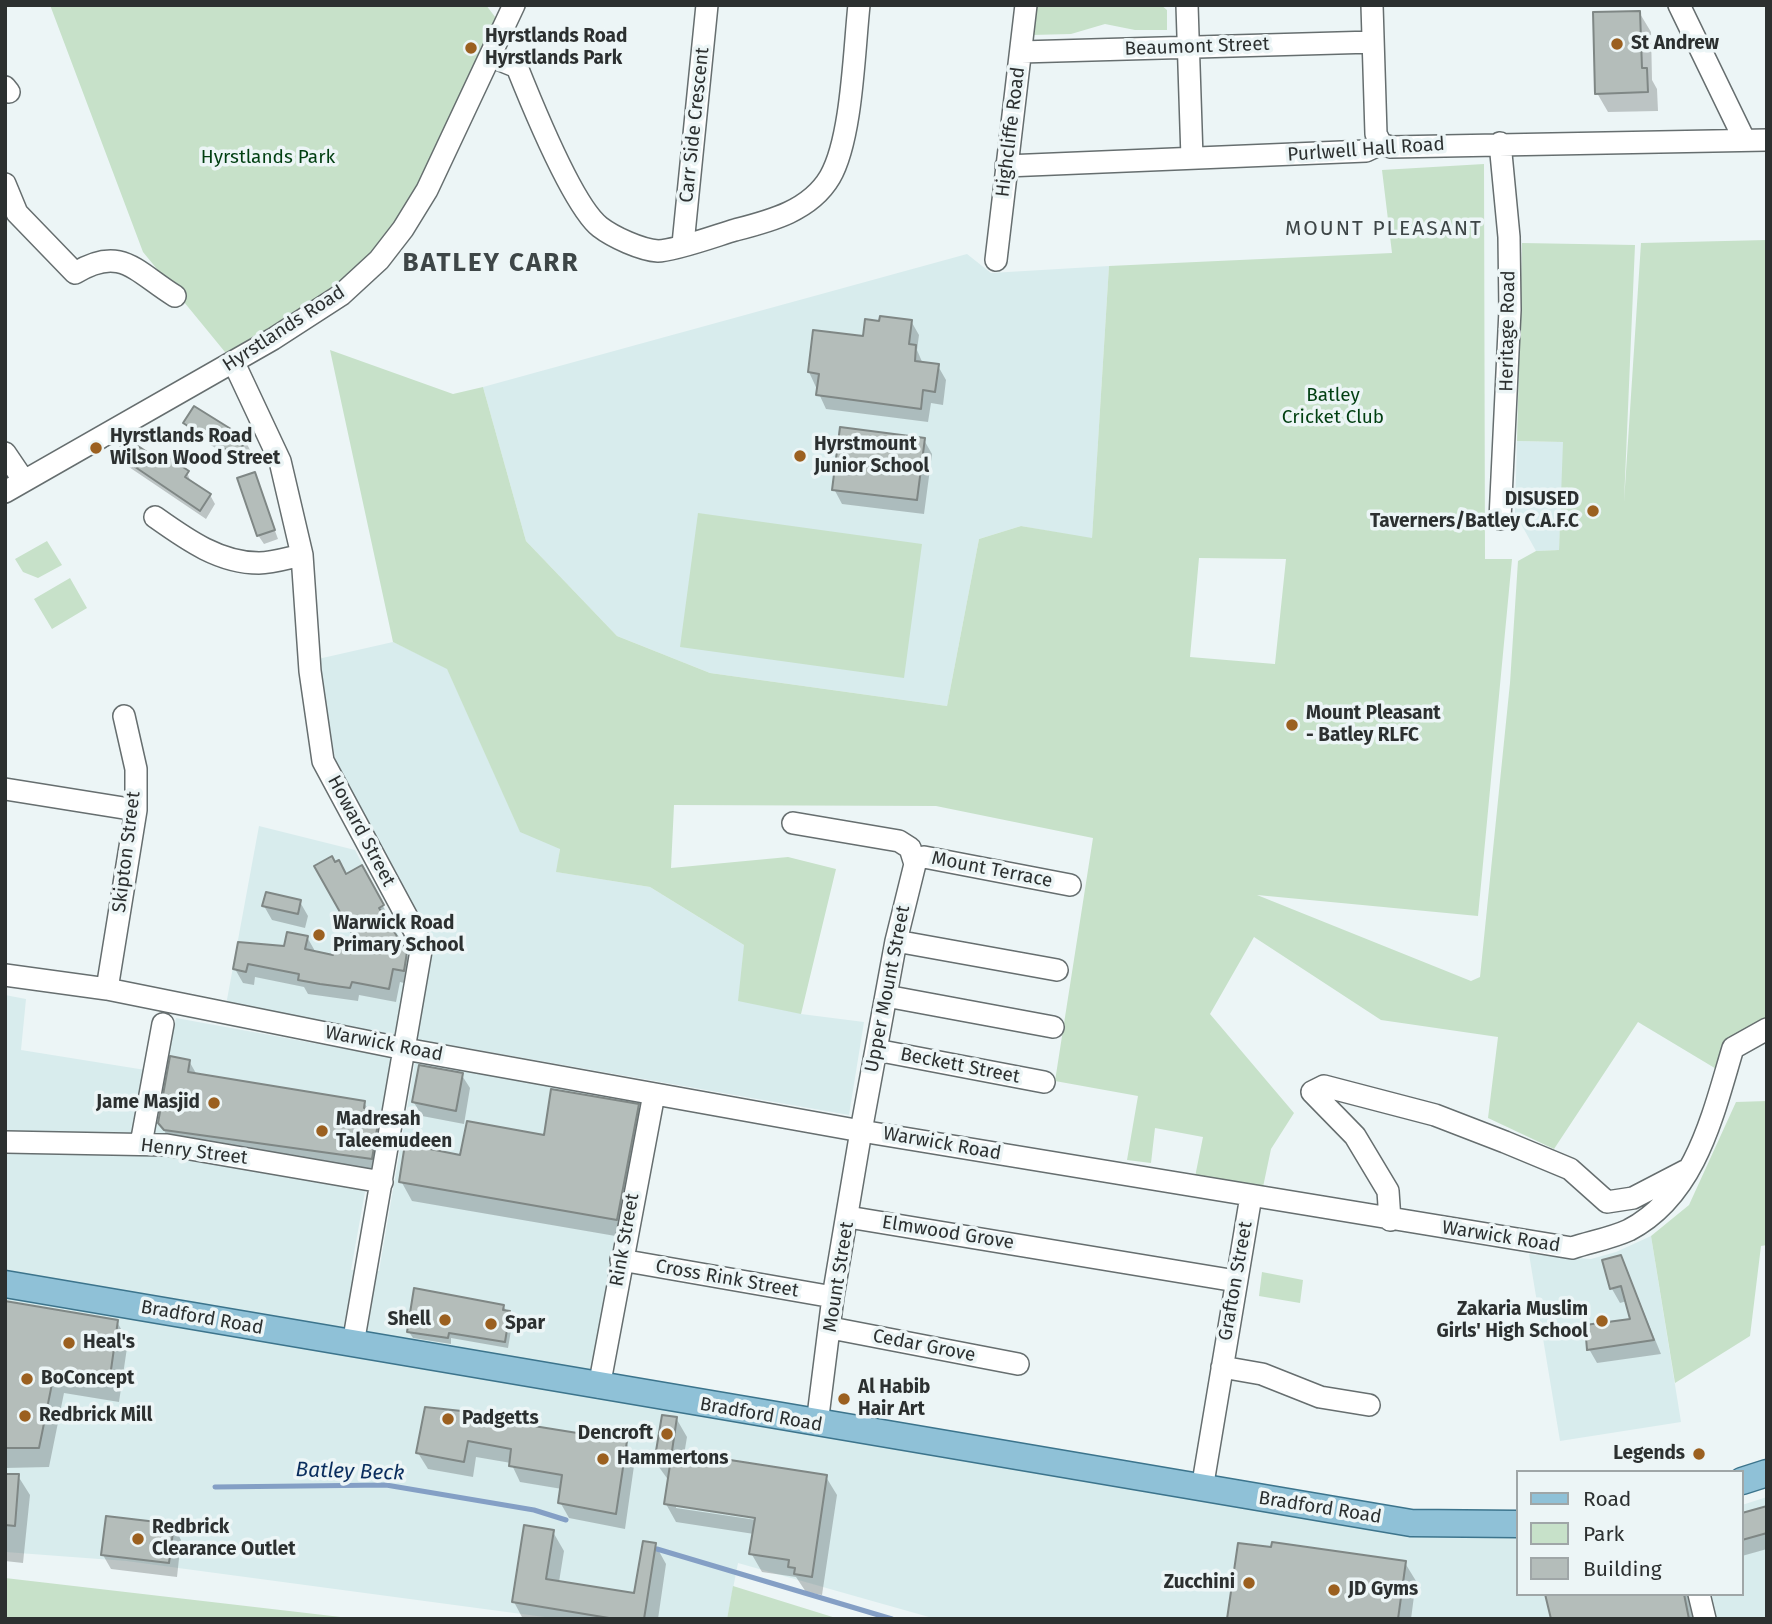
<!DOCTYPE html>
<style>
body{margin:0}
#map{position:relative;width:1772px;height:1624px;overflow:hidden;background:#ecf5f6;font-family:"Fira Sans",sans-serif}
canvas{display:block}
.frame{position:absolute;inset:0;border:7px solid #2c3030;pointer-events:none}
.legend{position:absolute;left:1516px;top:1470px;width:228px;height:126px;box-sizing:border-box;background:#ecf5f6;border:2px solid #9fa6a7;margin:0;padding:9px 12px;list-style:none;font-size:21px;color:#2c3030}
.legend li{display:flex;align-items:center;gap:14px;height:35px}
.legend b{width:35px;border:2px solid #9fa6a7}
</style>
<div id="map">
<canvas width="1772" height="1624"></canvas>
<div class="frame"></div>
<ul class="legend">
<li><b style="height:9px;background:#8fc1d7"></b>Road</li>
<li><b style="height:19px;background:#c7e1c9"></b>Park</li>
<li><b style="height:19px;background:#b4bdba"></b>Building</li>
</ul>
</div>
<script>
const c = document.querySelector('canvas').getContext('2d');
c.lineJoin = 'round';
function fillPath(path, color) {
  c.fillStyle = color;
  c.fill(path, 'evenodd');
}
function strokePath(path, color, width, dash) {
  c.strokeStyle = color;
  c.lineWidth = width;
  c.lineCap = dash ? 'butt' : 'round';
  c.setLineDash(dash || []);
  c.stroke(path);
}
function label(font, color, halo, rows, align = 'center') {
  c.font = font + ' "Fira Sans",sans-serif';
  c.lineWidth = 7;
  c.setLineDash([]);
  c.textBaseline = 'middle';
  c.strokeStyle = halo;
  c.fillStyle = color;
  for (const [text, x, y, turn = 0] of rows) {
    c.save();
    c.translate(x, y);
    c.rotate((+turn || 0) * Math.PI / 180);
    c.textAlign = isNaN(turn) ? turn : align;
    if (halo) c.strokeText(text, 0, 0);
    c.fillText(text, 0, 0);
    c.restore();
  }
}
fillPath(new Path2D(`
 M 967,254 L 991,273 L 1109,266 L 1092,539 L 1021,526 L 979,539 L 947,706 L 710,673 L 617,636 L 526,541 L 483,387 Z
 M 1517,441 L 1564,442 L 1559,550 L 1536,551 L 1515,513 Z
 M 393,642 L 447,668 L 520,831 L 560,848 L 557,872 L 650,887 L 744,945 L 801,1014 L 864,1022 L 849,1115 L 415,1039 L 429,948 L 335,758 L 318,659 Z
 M 259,826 L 355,850 L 408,954 L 396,1035 L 226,1005 Z
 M 5,995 L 26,999 L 21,1050 L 164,1073 L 176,1018 L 396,1058 L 377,1165 L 365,1192 L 351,1270 L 379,1271 L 416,1056 L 642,1098 L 610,1294 L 589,1375 L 5,1274 Z
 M 1651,1236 L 1681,1422 L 1560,1441 L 1529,1254 L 1591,1259 L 1616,1252 Z
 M 5,1284 L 1263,1498 L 1518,1523 L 1518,1594 L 1687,1594 L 1693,1619 L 936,1619 L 738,1563 L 727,1619 L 559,1619 L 126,1561 L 5,1552 Z
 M 1767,1497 L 1767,1619 L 1716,1619 L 1709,1594 L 1742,1594 L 1742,1505 Z`), '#d8eced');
fillPath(new Path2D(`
 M 50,5 L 486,5 L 505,30 L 379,260 L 234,363 L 143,252 Z
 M 1034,5 L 1161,5 L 1167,10 L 1167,30 L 1135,30 L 1105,24 L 1071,34 L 1031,35 Z
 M 1484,164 L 1485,559 L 1512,559 L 1478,916 L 1257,895 L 1471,981 L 1480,977 L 1510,683 L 1518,561 L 1536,551 L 1559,550 L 1563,442 L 1517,441 L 1522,243 L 1635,245 L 1624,502 L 1641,243 L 1767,240 L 1767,1018 L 1726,1039 L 1718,1070 L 1638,1022 L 1554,1149 L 1488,1118 L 1498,1037 L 1381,1020 L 1254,937 L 1210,1014 L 1294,1113 L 1271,1149 L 1263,1187 L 1195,1177 L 1203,1137 L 1155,1128 L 1151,1163 L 1127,1160 L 1138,1096 L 1055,1081 L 1093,838 L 936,806 L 674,805 L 671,868 L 788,857 L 836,869 L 801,1014 L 738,1001 L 744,945 L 650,887 L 556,872 L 560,849 L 520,832 L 447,669 L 393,642 L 330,350 L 453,394 L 483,387 L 526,541 L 617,636 L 710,673 L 947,706 L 979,539 L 1021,526 L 1092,538 L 1109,266 L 1392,253 L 1382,170 ZM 1199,558 L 1286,559 L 1275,664 L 1190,657 Z
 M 698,513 L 922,544 L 904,678 L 680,647 Z
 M 47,541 L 62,565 L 38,578 L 23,572 L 15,559 Z
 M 70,578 L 87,608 L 52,629 L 34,599 Z
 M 1767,1101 L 1767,1245 L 1761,1246 L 1750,1336 L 1675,1383 L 1651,1236 L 1689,1205 L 1736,1102 Z
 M 1262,1272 L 1303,1280 L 1300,1303 L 1259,1296 Z
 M 5,1578 L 358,1619 L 5,1619 Z
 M 733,1586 L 839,1619 L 727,1619 Z`), '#c7e1c9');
fillPath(new Path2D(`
 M 1639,12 L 1651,32 L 1652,80 L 1657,89 L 1658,111 L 1608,112 L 1597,93 Z
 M 911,321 L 919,335 L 917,350 L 923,364 L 938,366 L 946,380 L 943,405 L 931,403 L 928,422 L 826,409 L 809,372 L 865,338 L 881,322 Z
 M 185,423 L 245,440 L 250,450 L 241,464 L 190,432 Z
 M 924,440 L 932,454 L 924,514 L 842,504 L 834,489 Z
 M 118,454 L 187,472 L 191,483 L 210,495 L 215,504 L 206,519 L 123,463 Z
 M 254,474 L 278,539 L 264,544 L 258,535 Z
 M 346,876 L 370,881 L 390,920 L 386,922 L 415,968 L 412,985 L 400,982 L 396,1002 L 359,995 L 358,1001 L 308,994 L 304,987 L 255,977 L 254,985 L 243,983 L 235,969 L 307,937 L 315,951 L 334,957 L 365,953 Z
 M 300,902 L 308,916 L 305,928 L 272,920 L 264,906 Z
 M 189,1061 L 197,1075 L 364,1103 L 389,1138 L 382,1178 L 171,1143 L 160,1123 Z
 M 461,1074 L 470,1088 L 464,1124 L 422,1116 L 413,1101 Z
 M 638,1106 L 649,1125 L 627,1238 L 412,1201 L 401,1181 L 461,1157 L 545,1137 Z
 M 1621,1257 L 1661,1354 L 1597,1363 L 1589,1349 L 1633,1320 L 1627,1301 L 1620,1303 L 1612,1289 L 1604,1261 Z
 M 5,1303 L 117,1322 L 128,1341 L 119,1402 L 64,1393 L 49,1467 L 5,1468 Z
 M 503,1306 L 513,1319 L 508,1348 L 451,1338 L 451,1344 L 413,1338 L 409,1332 Z
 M 676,1418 L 687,1437 L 684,1455 L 826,1477 L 837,1495 L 822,1595 L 806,1592 L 796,1577 L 762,1572 L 751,1553 L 754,1534 L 676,1522 L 666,1504 L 669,1481 L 656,1463 ZM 676,1504 L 763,1518 L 763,1521 L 676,1508 Z
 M 509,1419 L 512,1424 L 626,1443 L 635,1459 L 625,1529 L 569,1518 L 560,1502 L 562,1489 L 520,1482 L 511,1463 L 476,1457 L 473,1477 L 428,1469 L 418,1453 Z
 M 5,1476 L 18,1476 L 30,1495 L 23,1563 L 5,1561 Z
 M 1767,1508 L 1767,1549 L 1742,1556 L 1742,1515 Z
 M 173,1525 L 181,1540 L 177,1577 L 111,1569 L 103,1555 Z
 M 553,1532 L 564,1551 L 559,1582 L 636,1595 L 655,1544 L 666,1564 L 658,1619 L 523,1619 L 514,1602 Z
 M 1405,1563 L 1416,1581 L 1411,1619 L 1229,1619 Z
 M 1547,1594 L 1689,1594 L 1695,1619 L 1553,1619 Z`), '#0003');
strokePath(new Path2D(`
 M 215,1487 L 386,1485 L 534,1510 L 566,1520
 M 657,1549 L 892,1619`), '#849fc5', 5);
const building = new Path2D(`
 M 1640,11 L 1642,68 L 1647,68 L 1648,92 L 1595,94 L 1593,12 Z
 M 880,316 L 912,320 L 909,344 L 916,345 L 915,361 L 939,364 L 935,392 L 923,390 L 921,409 L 816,395 L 819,374 L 808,372 L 813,330 L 863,336 L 865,319 L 879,321 Z
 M 194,406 L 247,439 L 236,456 L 183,423 Z
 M 840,427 L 925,438 L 917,500 L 832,490 Z
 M 126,438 L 159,460 L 163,454 L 189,471 L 185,477 L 211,494 L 200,511 L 116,454 Z
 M 255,472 L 275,530 L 257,536 L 237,478 Z
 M 332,856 L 335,862 L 339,860 L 346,874 L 362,865 L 384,905 L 379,908 L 407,952 L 404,971 L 393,969 L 389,989 L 352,982 L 350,988 L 320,984 L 298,980 L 299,974 L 248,964 L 246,972 L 233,969 L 238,942 L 284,946 L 287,932 L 308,936 L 305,949 L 333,955 L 335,946 L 362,951 L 314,866 Z
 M 266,892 L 301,900 L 298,914 L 262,906 Z
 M 170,1056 L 190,1060 L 188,1072 L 365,1101 L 364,1108 L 372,1109 L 370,1116 L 379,1117 L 372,1159 L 164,1130 L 158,1123 Z
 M 419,1065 L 463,1073 L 456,1111 L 412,1102 Z
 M 551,1089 L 639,1104 L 617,1220 L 399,1182 L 405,1144 L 460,1155 L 467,1121 L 544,1135 Z
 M 1621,1255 L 1654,1340 L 1587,1350 L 1585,1325 L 1630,1319 L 1621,1286 L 1610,1289 L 1602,1260 Z
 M 414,1288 L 504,1305 L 503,1310 L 510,1311 L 505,1342 L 449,1333 L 448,1338 L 407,1332 Z
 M 5,1301 L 118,1320 L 109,1384 L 54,1374 L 39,1448 L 5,1448 Z
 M 425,1407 L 489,1414 L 510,1418 L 509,1422 L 627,1441 L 616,1514 L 558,1503 L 562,1475 L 509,1466 L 511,1449 L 468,1441 L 464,1462 L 416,1453 Z
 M 662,1415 L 677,1417 L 672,1451 L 827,1475 L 812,1577 L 794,1574 L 795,1568 L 788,1567 L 789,1560 L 749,1554 L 755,1518 L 664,1504 L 670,1465 L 654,1463 Z
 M 5,1474 L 19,1474 L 15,1526 L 5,1525 Z
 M 1767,1506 L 1767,1533 L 1742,1540 L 1742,1513 Z
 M 106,1516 L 174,1524 L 169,1563 L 101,1555 Z
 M 524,1525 L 554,1530 L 546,1579 L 634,1593 L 643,1541 L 656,1543 L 644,1619 L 615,1619 L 512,1602 Z
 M 1272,1542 L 1406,1561 L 1398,1619 L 1227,1619 L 1238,1543 L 1271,1547 Z
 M 1545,1594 L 1684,1594 L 1689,1619 L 1551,1619 Z`);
fillPath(building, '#b4bdba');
strokePath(building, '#7f8785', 2);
const minor = new Path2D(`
 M 1187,5 L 1192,158
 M 1372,5 L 1376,134 L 1381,144
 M 1679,5 L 1744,139
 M 1021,52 L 1373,42
 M 490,56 L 517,67 C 531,102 573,206 600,227 C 613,237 641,250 658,251 C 674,251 718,235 735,230 C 770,221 810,211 830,177 C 852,139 854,51 859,5
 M 5,87 L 9,92
 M 1006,166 L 1366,151 L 1381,144 L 1391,147 L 1767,140
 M 5,184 L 17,213 L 75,273 C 121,245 135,271 175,296
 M 683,244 L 707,5
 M 996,260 L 1026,5
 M 234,363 L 280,461 L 302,555 L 310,671 L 323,761 L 422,945 L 353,1344
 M 5,453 L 24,481
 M 5,492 L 273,339 L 341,295 L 379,260 L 403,229 L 427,190 L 514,5
 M 155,517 C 186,539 219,563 259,563 C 272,563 288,558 302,555
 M 1500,519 L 1510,310 L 1509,237 L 1500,143
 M 5,789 L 136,810
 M 793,823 L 899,841 L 910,848 L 915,864 L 896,941 L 861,1131 L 833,1297 L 817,1424
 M 914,859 L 924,857 L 1070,885
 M 896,941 L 1057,970
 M 5,975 L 107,989 L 405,1049 L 861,1131 L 1572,1248 C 1590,1242 1612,1238 1629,1230 C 1696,1195 1713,1114 1733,1048 L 1767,1029
 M 107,989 L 136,810 L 136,769 L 124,716
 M 886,996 L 1053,1027
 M 876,1050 L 1044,1082
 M 5,1142 L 167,1145 L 382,1182
 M 141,1144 L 163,1024
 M 848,1217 L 1236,1281
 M 1390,1220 L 1388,1191 L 1355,1136 L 1312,1092 L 1324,1086 L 1435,1115 L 1505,1142 L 1570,1169 L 1607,1202 L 1633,1198 L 1685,1171
 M 621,1260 L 833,1297
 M 831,1328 L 1018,1364
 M 1222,1367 L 1262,1374 L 1320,1397 L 1369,1405
 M 599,1387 L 654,1094
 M 1202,1489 L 1251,1196
 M 1699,1594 L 1705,1619`);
const major = new Path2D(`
 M 5,1284 L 1411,1523 L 1518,1524
 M 1742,1481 L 1767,1473`);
strokePath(minor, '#666e6f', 24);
strokePath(major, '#3c748c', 29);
strokePath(minor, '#fff', 21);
strokePath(major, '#8fc1d7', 26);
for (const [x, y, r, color] of [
 [1617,44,7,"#9b6020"],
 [471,48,7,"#9b6020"],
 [96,448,7,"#9b6020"],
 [800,456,7,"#9b6020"],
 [1593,511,7,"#9b6020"],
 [1292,725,7,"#9b6020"],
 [319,935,7,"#9b6020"],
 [214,1103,7,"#9b6020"],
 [322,1131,7,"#9b6020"],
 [445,1320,7,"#9b6020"],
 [1602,1321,7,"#9b6020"],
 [491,1324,7,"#9b6020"],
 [69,1343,7,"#9b6020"],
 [27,1379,7,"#9b6020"],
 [844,1399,7,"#9b6020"],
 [25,1416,7,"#9b6020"],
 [448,1419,7,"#9b6020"],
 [667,1434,7,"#9b6020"],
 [1699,1454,7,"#9b6020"],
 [603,1459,7,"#9b6020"],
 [138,1539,7,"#9b6020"],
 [1249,1583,7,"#9b6020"],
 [1334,1590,7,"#9b6020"]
]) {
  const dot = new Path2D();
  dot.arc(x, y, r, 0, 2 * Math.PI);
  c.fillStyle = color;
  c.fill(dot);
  strokePath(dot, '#ecf5f6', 2.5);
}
label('bold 19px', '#2c3030', '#ecf5f6', [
 ["Hyrstlands Road",485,37],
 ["Hyrstlands Park",485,59],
 ["St Andrew",1631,44],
 ["Hyrstlands Road",110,437],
 ["Wilson Wood Street",110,459],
 ["Hyrstmount",814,445],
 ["Junior School",814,467],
 ["DISUSED",1579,500,"right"],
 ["Taverners/Batley C.A.F.C",1579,522,"right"],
 ["Mount Pleasant",1306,714],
 ["- Batley RLFC",1306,736],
 ["Warwick Road",333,924],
 ["Primary School",333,946],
 ["Jame Masjid",200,1103,"right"],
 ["Madresah",336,1120],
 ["Taleemudeen",336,1142],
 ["Zakaria Muslim",1588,1310,"right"],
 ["Girls' High School",1588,1332,"right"],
 ["Shell",431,1320,"right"],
 ["Spar",505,1324],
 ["Heal's",83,1343],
 ["BoConcept",41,1379],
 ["Al Habib",858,1388],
 ["Hair Art",858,1410],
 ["Redbrick Mill",39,1416],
 ["Padgetts",462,1419],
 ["Dencroft",653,1434,"right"],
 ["Legends",1685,1454,"right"],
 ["Hammertons",617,1459],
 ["Redbrick",152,1528],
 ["Clearance Outlet",152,1550],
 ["Zucchini",1235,1583,"right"],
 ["JD Gyms",1348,1590]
], 'left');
label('19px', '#2c3030', '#ecf5f6', [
 ["Beaumont Street",1197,47,-2],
 ["Carr Side Crescent",695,125,-84],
 ["Highcliffe Road",1011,132,-83],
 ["Purlwell Hall Road",1366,150,-4],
 ["Hyrstlands Road",284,329,-33],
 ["Heritage Road",1508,331,-89],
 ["Howard Street",361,831,62],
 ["Skipton Street",127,852,-83],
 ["Mount Terrace",992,870,11],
 ["Upper Mount Street",888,989,-79],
 ["Warwick Road",384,1044,11],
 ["Beckett Street",960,1066,11],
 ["Warwick Road",942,1144,10],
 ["Henry Street",194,1152,7],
 ["Elmwood Grove",948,1233,9],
 ["Warwick Road",1501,1237,9],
 ["Rink Street",625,1240,-80],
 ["Mount Street",839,1277,-81],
 ["Cross Rink Street",727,1279,10],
 ["Grafton Street",1236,1281,-80],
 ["Bradford Road",202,1318,10],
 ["Cedar Grove",924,1346,11],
 ["Bradford Road",761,1415,10],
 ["Bradford Road",1320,1508,9]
]);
label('19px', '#013f11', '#ecf5f6', [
 ["Hyrstlands Park",268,158],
 ["Batley",1333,396],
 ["Cricket Club",1333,418]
]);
c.letterSpacing = '2px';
label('21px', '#3e4647', '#ecf5f6', [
 ["MOUNT PLEASANT",1384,229]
]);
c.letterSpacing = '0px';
label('italic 21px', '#0a2d5d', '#ecf5f6', [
 ["Batley Beck",350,1472,2]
]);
c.letterSpacing = '2px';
label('bold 26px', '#3e4647', '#ecf5f6', [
 ["BATLEY CARR",491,264]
]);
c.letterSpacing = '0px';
</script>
